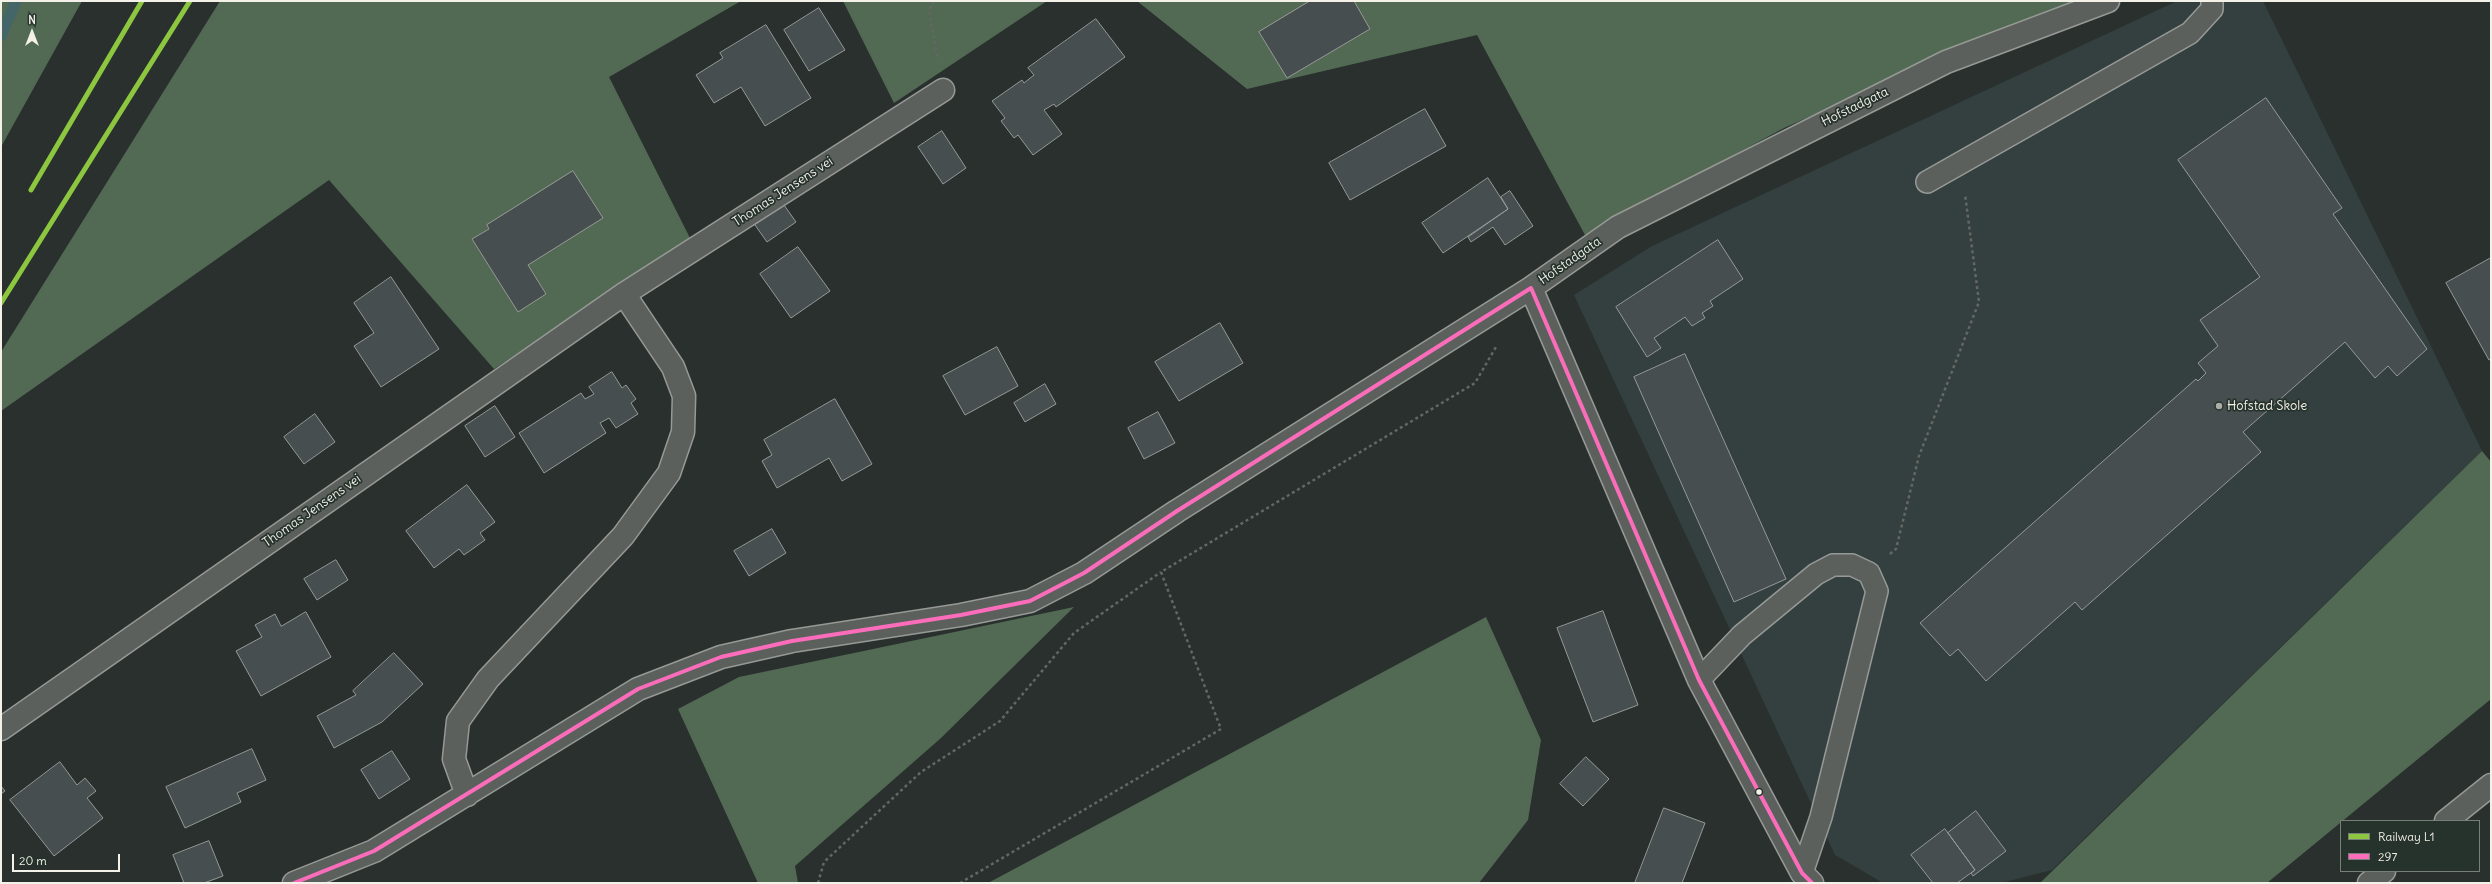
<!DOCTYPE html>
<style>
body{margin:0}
#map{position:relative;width:2492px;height:884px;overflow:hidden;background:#29302d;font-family:Delius,sans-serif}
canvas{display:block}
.frame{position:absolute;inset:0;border:2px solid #f4f1e8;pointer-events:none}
.legend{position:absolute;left:2340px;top:820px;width:140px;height:52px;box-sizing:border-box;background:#26332d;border:1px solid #787f78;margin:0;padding:5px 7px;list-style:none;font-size:12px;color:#f4f1e8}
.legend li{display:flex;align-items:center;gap:8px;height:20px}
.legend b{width:20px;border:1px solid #787f78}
.north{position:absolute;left:12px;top:12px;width:40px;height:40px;-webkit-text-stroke:3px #26332d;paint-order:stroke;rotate:0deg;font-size:11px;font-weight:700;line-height:16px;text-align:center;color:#f4f1e8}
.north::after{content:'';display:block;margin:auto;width:14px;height:18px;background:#f4f1e8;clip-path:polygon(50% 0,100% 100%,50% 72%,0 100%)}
.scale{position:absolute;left:12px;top:854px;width:108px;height:18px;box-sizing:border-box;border:2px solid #f4f1e8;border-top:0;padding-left:5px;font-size:12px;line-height:14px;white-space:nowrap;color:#f4f1e8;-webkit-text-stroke:3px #26332d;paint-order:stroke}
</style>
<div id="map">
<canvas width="2492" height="884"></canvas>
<div class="frame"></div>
<ul class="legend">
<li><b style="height:5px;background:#8dc63f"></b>Railway L1</li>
<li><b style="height:5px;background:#fb6dba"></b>297</li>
</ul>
<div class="north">N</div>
<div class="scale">20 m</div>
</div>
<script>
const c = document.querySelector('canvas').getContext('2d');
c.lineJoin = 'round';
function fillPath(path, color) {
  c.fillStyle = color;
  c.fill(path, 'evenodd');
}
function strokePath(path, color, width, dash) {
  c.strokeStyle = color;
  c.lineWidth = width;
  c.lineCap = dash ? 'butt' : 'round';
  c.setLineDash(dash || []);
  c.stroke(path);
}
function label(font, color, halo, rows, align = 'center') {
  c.font = font + ' Delius,sans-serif';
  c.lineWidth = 3.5;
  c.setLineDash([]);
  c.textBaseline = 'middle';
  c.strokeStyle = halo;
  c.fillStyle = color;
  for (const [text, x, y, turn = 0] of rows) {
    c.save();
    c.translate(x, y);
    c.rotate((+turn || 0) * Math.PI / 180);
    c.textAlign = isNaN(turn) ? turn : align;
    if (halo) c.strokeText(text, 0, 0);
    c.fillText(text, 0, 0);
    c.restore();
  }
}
fillPath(new Path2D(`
 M 2177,1 L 2263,1 L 2482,451 L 2052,870 L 2001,883 L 1883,883 L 1835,855 L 1574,295 L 1652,246 Z`), '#33403f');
fillPath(new Path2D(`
 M 1,1 L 82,1 L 1,147 Z
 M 220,1 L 741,1 L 609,77 L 691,240 L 494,369 L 329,180 L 1,411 L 1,352 Z
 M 843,1 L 1047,1 L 894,103 Z
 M 1137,1 L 2079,1 L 1996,34 L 1784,128 L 1585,235 L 1477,35 L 1247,89 Z
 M 2482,451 L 2491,462 L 2491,699 L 2267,883 L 2040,883 Z
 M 1074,607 L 941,738 L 795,866 L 798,883 L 758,883 L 678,709 L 739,677 Z
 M 1486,617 L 1541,740 L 1528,820 L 1479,883 L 988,883 Z`), '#526a54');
strokePath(new Path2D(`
 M 1,36 L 16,1`), '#456668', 11);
const building = new Path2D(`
 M 1310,1 L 1354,1 L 1370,29 L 1287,78 L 1259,32 Z
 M 819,8 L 845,50 L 809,71 L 784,30 Z
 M 1096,19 L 1125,57 L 1056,107 L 1054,104 L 1044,110 L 1062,134 L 1033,155 L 1018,135 L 1014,138 L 1001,121 L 1005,118 L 992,101 L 1022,80 L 1024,83 L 1034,75 L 1028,68 Z
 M 766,25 L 811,98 L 765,126 L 741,87 L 714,103 L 696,75 L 723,58 L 720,53 Z
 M 2266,98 L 2342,208 L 2333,214 L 2427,349 L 2397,376 L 2388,366 L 2375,378 L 2345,342 L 2243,432 L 2261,452 L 2082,610 L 2075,602 L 1986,681 L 1958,649 L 1950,656 L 1920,623 L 2196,379 L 2198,381 L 2206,373 L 2198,363 L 2218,346 L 2200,320 L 2260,277 L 2178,160 Z
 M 1425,109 L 1446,146 L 1350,200 L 1329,163 Z
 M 942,131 L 966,168 L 943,184 L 918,147 Z
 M 573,171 L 603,218 L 528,265 L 546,294 L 518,312 L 472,239 L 489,229 L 487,225 Z
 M 1488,178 L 1508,209 L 1443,253 L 1422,223 Z
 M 1510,191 L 1533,226 L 1505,245 L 1493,227 L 1471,242 L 1468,237 L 1508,209 L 1501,197 Z
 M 784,205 L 796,222 L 767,242 L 755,225 Z
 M 1718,240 L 1743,279 L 1710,301 L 1713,306 L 1702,313 L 1705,318 L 1692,326 L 1685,317 L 1654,338 L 1661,348 L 1647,357 L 1616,307 Z
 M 798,247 L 830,291 L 791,318 L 760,274 Z
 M 2491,258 L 2491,359 L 2489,360 L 2446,283 Z
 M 391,277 L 439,349 L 381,387 L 354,346 L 374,333 L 354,303 Z
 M 1220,323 L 1243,363 L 1179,401 L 1155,362 Z
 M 997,347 L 1018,386 L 965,415 L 943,376 Z
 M 1685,354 L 1786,579 L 1734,602 L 1634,377 Z
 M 612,372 L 622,388 L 626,385 L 636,399 L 631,403 L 638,414 L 616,428 L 609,418 L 600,423 L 606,433 L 544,473 L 519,433 L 581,393 L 585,399 L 594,394 L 589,387 Z
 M 1045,384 L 1056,404 L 1025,422 L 1014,403 Z
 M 835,399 L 872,464 L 842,481 L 829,458 L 777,488 L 762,461 L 772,455 L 764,440 Z
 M 495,406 L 515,437 L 485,457 L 465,426 Z
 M 1158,412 L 1175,443 L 1144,459 L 1128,428 Z
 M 315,414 L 335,442 L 304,464 L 284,437 Z
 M 467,485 L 495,522 L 480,533 L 485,540 L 464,555 L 459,549 L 434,568 L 406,531 Z
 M 772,529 L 786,553 L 749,576 L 734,551 Z
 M 336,560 L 348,580 L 317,600 L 304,579 Z
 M 1603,611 L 1638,705 L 1593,722 L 1557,628 Z
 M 306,612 L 331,657 L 261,696 L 236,651 L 262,637 L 255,625 L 275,614 L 281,626 Z
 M 394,653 L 423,684 L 382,722 L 334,748 L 317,716 L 356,695 L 353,691 Z
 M 252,749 L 266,780 L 237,793 L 241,802 L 185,828 L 166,787 Z
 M 392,751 L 410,779 L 379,799 L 361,770 Z
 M 1586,757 L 1609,779 L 1583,806 L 1560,784 Z
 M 60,762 L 77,785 L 85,778 L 96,791 L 87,798 L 103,818 L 54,856 L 10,800 Z
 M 1,786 L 5,791 L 1,794 Z
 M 1664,808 L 1705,823 L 1682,883 L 1635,883 Z
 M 1976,811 L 2006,851 L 1973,876 L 1971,873 L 1975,870 L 1948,833 Z
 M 1945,829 L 1975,870 L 1957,883 L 1933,883 L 1911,855 Z
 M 209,841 L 223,876 L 204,883 L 184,883 L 173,855 Z`);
fillPath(building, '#474e4f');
strokePath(building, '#969996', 1);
const service = new Path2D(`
 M 1927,182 L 2190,33 L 2212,9 L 2212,1
 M 1699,680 L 1742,635 L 1816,574 L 1833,565 L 1852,565 L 1869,573 L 1877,591 L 1821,817 L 1802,873`);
const minor = new Path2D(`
 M 1531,288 L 1699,680 L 1802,873 L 1812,883
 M 1,729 L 624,294 L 943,90
 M 467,795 L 454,759 L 458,721 L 488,679 L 623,536 L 669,473 L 683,432 L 684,396 L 673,367 L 624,294
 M 294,883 L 374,851 L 638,689 L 721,657 L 792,641 L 961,615 L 1030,601 L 1084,573 L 1177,511 L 1531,288 L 1618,227 L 1946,62 L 2108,1`);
const motorway = new Path2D(`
 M 2446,821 L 2491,785
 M 2369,883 L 2384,871`);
strokePath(service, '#969996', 24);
strokePath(minor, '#969996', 25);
strokePath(motorway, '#969996', 25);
strokePath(new Path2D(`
 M 934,1 L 929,10 L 938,60
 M 1890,554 L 1896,549 L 1919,456 L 1979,302 L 1965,194
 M 818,883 L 824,862 L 921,772 L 1000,721 L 1074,633 L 1161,572
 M 960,883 L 1221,729 L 1161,572 L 1475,383 L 1496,347`), '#646764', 2.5, [3, 3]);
strokePath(service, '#5c605c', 21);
strokePath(minor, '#5c605c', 22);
strokePath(motorway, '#5c605c', 22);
strokePath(new Path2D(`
 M 294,883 L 374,851 L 638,689 L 721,657 L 792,641 L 961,615 L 1030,601 L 1084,573 L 1177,511 L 1531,288 L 1699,680 L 1802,873 L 1812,883`), '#fb6dba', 4);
strokePath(new Path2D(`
 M 31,190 L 142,1
 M 1,303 L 190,1`), '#8dc63f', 5);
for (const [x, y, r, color] of [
 [2219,406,4,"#adada7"],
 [1759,792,3.5,"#f4f1e8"]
]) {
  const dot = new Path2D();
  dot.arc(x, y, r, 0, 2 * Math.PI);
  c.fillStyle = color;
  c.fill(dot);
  strokePath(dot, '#26332d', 1.5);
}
label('13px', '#f4f1e8', '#26332d', [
 ["Hofstadgata",1855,107,-26],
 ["Thomas Jensens vei",783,192,-33],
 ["Hofstadgata",1570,261,-35],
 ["Thomas Jensens vei",312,511,-35]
]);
label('13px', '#f4f1e8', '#26332d', [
 ["Hofstad Skole",2227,406]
], 'left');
</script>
